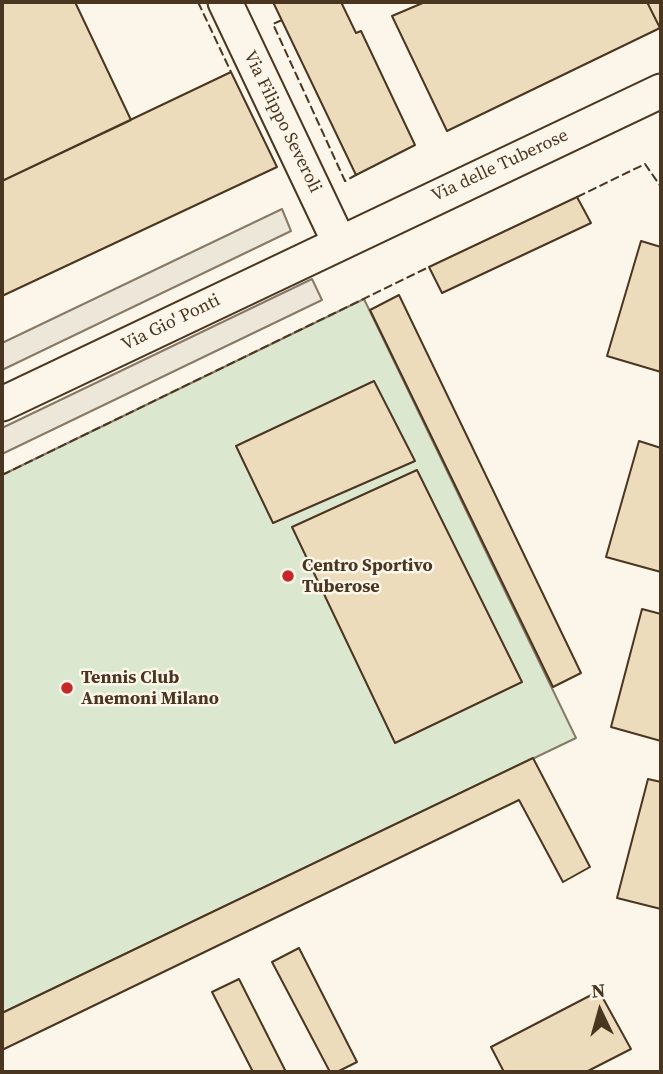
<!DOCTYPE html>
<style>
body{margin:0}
#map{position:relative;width:663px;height:1074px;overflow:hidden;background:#fbf6e9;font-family:"Source Serif 4",serif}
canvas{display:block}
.frame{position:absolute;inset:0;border:4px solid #4a3520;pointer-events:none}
.north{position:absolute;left:565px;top:976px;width:70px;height:70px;-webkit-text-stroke:5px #fbf6e9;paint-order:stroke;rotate:355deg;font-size:19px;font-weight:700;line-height:28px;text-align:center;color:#4a3520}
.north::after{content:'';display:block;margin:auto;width:24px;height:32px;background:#4a3520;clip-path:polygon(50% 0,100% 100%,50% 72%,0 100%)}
</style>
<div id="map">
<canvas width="663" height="1074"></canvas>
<div class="frame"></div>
<div class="north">N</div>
</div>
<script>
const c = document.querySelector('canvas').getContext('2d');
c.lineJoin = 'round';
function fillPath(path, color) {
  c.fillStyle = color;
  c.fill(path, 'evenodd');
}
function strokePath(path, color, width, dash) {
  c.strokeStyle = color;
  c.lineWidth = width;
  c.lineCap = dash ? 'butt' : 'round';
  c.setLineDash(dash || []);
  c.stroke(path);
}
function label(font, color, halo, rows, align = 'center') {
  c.font = font + ' "Source Serif 4",serif';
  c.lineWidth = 5;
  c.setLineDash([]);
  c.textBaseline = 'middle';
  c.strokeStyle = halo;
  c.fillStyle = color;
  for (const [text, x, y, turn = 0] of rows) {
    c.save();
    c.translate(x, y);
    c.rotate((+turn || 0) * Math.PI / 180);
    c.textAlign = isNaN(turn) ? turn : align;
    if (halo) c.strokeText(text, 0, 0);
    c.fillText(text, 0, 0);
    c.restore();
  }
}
const green = new Path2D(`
 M 364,299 L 576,738 L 2,1013 L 2,475 Z`);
fillPath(green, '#dce7d0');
strokePath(green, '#887966', 2);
const parking = new Path2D(`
 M 282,209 L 291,231 L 2,370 L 2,343 Z
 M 312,279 L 322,300 L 2,454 L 2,428 Z`);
fillPath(parking, '#ede7d9');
strokePath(parking, '#887966', 2);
const building = new Path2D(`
 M 2,2 L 75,2 L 131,120 L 2,181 Z
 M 273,2 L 341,2 L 356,33 L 361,31 L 415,145 L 356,175 Z
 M 425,2 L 647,2 L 660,28 L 447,131 L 392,16 Z
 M 647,2 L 661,2 L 661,27 L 660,28 Z
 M 231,72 L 277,167 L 2,296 L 2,181 Z
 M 577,197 L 591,223 L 442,293 L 429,267 Z
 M 641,241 L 661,247 L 661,372 L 607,356 Z
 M 399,295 L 581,673 L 553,687 L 370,310 Z
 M 374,381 L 415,461 L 273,523 L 236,446 Z
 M 639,441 L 661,448 L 661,572 L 606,557 Z
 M 417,470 L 522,682 L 395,743 L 292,527 Z
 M 642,609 L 661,614 L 661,741 L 611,727 Z
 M 533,758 L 590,867 L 563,882 L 519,800 L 2,1050 L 2,1013 Z
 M 648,779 L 661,782 L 661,909 L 617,898 Z
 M 299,948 L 357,1062 L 337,1072 L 330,1072 L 272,962 Z
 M 239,979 L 286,1072 L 253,1072 L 212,992 Z
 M 599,991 L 631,1049 L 586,1072 L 504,1072 L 491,1047 Z`);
fillPath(building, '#ecdcbc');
strokePath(building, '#4a3520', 2);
const street = new Path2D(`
 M 225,2 L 339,242
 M 2,404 L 661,91`);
strokePath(street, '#4a3520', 37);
strokePath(street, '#fbf6e9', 33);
strokePath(new Path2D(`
 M 198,2 L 231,72
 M 282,20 L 273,24 L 345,181 L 356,175
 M 577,197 L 645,164 L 661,187
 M 2,475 L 429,267`), '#4a3520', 2, [9, 3.5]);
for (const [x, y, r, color] of [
 [288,576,7,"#c62828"],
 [67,688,7,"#c62828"]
]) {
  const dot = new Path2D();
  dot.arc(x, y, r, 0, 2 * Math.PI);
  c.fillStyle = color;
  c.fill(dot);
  strokePath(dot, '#fbf6e9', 2.5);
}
label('18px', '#4a3520', '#fbf6e9', [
 ["Via Filippo Severoli",282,122,64],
 ["Via delle Tuberose",500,166,-25],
 ["Via Gio' Ponti",171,323,-26]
]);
label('bold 18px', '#4a3520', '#fbf6e9', [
 ["Centro Sportivo",302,566],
 ["Tuberose",302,587],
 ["Tennis Club",81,678],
 ["Anemoni Milano",81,699]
], 'left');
</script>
